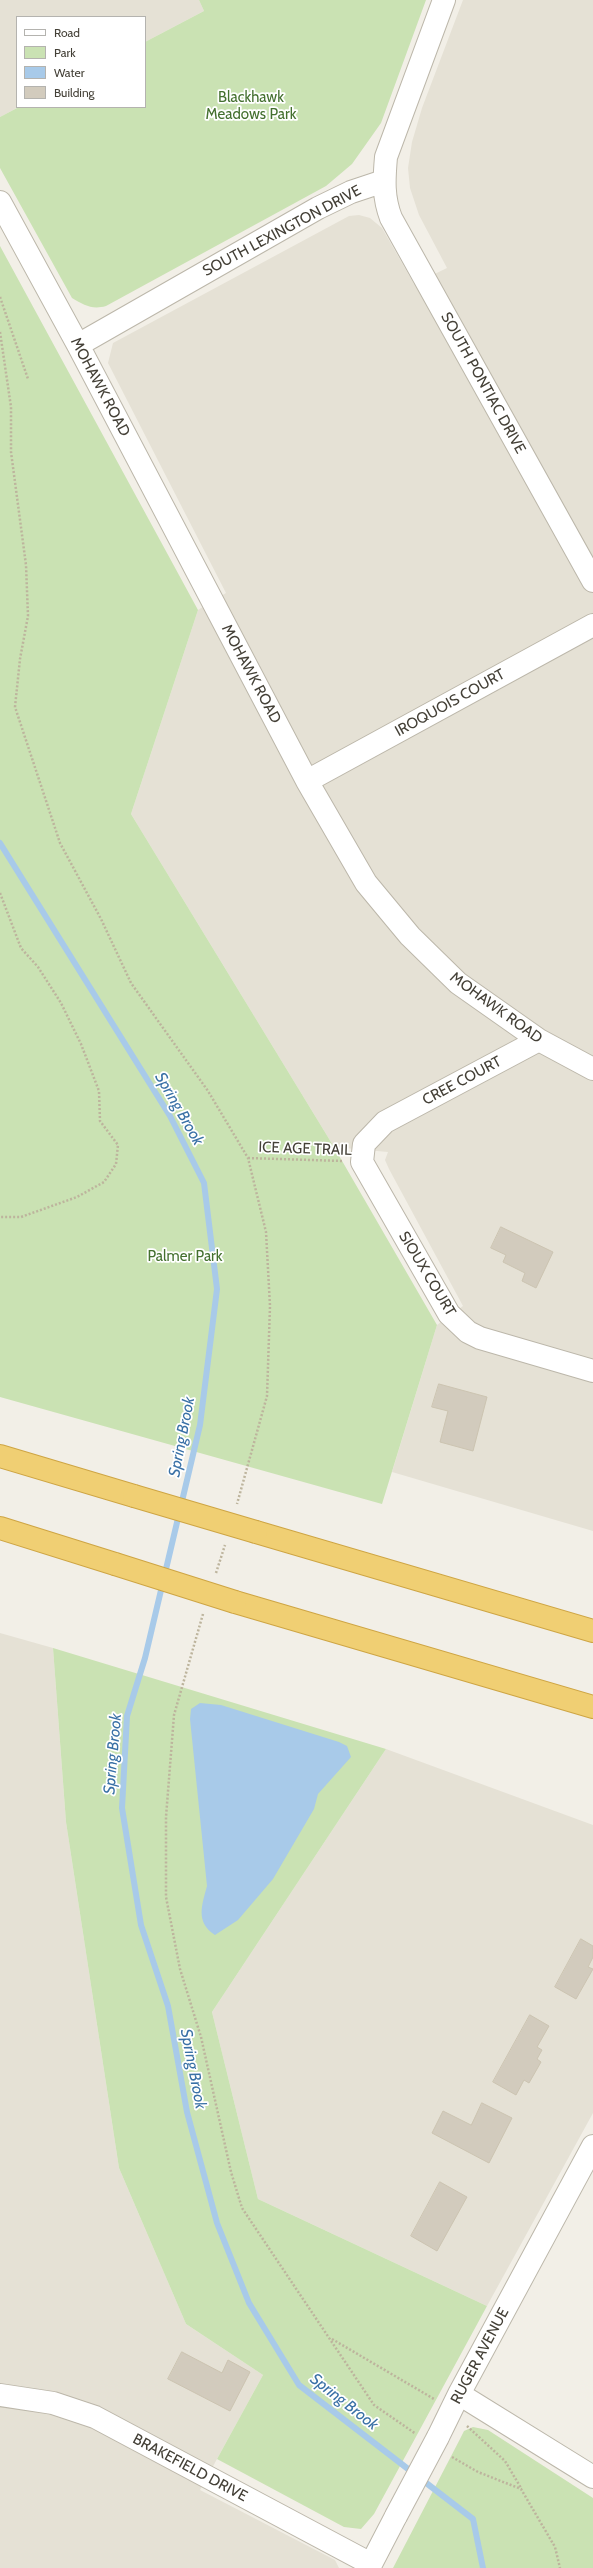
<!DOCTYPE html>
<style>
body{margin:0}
#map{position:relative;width:593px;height:2568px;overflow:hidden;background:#f2efe7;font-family:Cabin,sans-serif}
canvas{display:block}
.legend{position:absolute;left:16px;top:16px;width:130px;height:92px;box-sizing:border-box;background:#fff;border:1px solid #b4b3af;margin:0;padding:5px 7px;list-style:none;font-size:12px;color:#444037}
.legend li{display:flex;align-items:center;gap:8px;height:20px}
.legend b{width:20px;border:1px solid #b4b3af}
</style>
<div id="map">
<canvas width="593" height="2568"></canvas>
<ul class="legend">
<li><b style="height:5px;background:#fff"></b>Road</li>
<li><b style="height:11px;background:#cae2b3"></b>Park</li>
<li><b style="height:11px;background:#a8cae9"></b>Water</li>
<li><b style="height:11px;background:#d2cbbd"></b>Building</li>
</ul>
</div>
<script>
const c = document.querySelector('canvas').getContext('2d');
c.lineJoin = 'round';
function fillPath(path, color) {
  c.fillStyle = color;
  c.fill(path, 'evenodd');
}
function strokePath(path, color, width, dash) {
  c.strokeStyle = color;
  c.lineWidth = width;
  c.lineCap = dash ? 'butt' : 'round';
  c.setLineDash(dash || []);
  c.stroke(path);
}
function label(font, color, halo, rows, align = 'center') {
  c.font = font + ' Cabin,sans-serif';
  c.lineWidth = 3.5;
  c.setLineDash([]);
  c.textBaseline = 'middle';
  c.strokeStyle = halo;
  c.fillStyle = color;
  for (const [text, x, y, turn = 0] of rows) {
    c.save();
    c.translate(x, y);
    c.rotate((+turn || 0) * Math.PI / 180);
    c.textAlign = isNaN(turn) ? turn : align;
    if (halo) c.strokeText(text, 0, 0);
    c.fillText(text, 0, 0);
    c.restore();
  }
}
fillPath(new Path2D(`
 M 0,0 L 199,0 L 204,11 L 145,42 L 145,17 L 17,17 L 17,107 L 19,107 L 0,117 Z
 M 463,0 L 593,0 L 593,1531 L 392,1472 L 437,1325 L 463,1306 L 389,1169 L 385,1160 L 388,1152 L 334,1147 L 131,814 L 198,610 L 226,593 L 108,363 L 113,343 L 349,216 L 359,215 L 370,218 L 382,228 L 414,284 L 447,268 L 419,215 L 410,188 L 408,168 L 412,142 L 422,108 Z
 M 0,1633 L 53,1648 L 66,1822 L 119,2168 L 186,2324 L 263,2375 L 200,2490 L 335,2560 L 339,2568 L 0,2568 Z
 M 386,1749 L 593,1825 L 593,2113 L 487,2306 L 258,2199 L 212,2012 Z`), '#e5e1d5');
fillPath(new Path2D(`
 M 199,0 L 426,0 L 381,123 L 352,164 L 326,186 L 106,306 C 92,310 84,305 72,298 L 0,168 L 0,117 L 19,107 L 145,107 L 145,42 L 204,11 Z
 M 0,246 L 198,610 L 131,814 L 334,1147 L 437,1325 L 382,1504 L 0,1397 Z
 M 53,1648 L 386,1749 L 212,2012 L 258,2199 L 487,2306 L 374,2514 L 361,2529 L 344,2527 L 217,2459 L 263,2375 L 186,2324 L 119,2168 L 66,1822 Z
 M 473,2427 L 488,2430 L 593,2498 L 593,2568 L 393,2568 L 460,2439 L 464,2431 Z`), '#cae2b3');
fillPath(new Path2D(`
 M 200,1703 L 221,1705 L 339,1742 L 347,1746 L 351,1757 L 318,1794 L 314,1809 L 273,1879 L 238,1920 L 215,1935 C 195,1922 202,1905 207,1886 L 190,1719 L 191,1709 Z`), '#a8cae9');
strokePath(new Path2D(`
 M 0,843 L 170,1116 L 204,1183 L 217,1289 L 200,1425 L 145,1658 L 127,1716 L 122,1808 L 141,1925 L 168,2006 L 187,2112 L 217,2223 L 249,2303 L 299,2385 L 473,2519 L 483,2568`), '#a8cae9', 6);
const building = new Path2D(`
 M 501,1227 L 553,1252 L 536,1288 L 522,1281 L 525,1273 L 503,1262 L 506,1255 L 491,1248 Z
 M 439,1384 L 487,1397 L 473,1451 L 440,1442 L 448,1411 L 432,1407 Z
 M 581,1939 L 593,1946 L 593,1957 L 588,1967 L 593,1969 L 576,1999 L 555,1987 Z
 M 530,2015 L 549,2026 L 537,2047 L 542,2050 L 537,2059 L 541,2062 L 529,2083 L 524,2080 L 516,2095 L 493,2082 Z
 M 482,2103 L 512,2118 L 489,2163 L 432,2133 L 443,2111 L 471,2125 Z
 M 440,2182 L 467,2197 L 437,2251 L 411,2236 Z
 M 182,2352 L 222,2373 L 228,2360 L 250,2372 L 230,2411 L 168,2379 Z`);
fillPath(building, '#d2cbbd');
strokePath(building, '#ccc4b1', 1);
const minor = new Path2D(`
 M 444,0 L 386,157 C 384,180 383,197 391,218 L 593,581
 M 0,202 L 78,345 L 307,781 L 366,883 L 410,936 L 458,983 L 539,1040 L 593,1069
 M 78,345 L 318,208 L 351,192 L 384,181
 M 307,781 L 593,625
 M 539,1040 L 385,1122 L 364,1144 L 362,1162 L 449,1314 L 468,1332 L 480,1338 L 593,1371
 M 459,2394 L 593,2477
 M 0,2395 L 53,2403 L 95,2417 L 371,2564
 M 438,2437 L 459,2394 L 593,2146
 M 369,2568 L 396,2516`);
const highway = new Path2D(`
 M 0,1456 L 134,1496
 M 0,1528 L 115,1564
 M 256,1532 L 593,1631
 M 235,1602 L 593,1707`);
strokePath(minor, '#bcb7aa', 24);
strokePath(highway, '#cea544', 24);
strokePath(new Path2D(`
 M 0,297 L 28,379
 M 0,332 L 11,407 L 11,452 L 26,565 L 28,616 L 20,659 L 15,707 L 60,843 L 101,919 L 131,983 L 208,1091 L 248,1158 L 266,1232 L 270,1306 L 267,1396 L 237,1504
 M 0,893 L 21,948 L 38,967 L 61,1003 L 81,1044 L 99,1091 L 100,1121 L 118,1145 L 116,1164 L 104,1182 L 77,1197 L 21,1217 L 0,1217
 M 248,1158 L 342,1161
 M 216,1573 L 225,1545
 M 203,1614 L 174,1715 L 166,1817 L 166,1897 L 180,1969 L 201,2037 L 231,2172 L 242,2208 L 374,2405 L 416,2434
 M 332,2339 L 434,2399
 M 467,2426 L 505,2461 L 521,2488
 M 452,2457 L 478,2472 L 521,2489 L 555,2547 L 560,2568`), '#bdb49d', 2.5, [2, 2]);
strokePath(minor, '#fff', 22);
strokePath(highway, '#f0cf73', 22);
const minorBridge = new Path2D(`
 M 396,2516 L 438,2437`);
const highwayBridge = new Path2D(`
 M 134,1496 L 256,1532
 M 115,1564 L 235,1602`);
strokePath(minorBridge, '#bcb7aa', 24, []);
strokePath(highwayBridge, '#cea544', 24, []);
strokePath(minorBridge, '#fff', 22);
strokePath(highwayBridge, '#f0cf73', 22);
label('15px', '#44702f', '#fff', [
 ["Blackhawk",251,98],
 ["Meadows Park",251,115],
 ["Palmer Park",185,1257]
]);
label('15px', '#444037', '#fff', [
 ["SOUTH LEXINGTON DRIVE",282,231,-28],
 ["SOUTH PONTIAC DRIVE",483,383,61],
 ["MOHAWK ROAD",100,387,62],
 ["MOHAWK ROAD",251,674,62],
 ["IROQUOIS COURT",450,703,-29],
 ["MOHAWK ROAD",496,1008,36],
 ["CREE COURT",462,1081,-28],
 ["ICE AGE TRAIL",305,1149,2],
 ["SIOUX COURT",427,1274,59],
 ["RUGER AVENUE",480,2356,-62],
 ["BRAKEFIELD DRIVE",190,2468,28]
]);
label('italic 16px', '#3a71a6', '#fff', [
 ["Spring Brook",179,1109,60],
 ["Spring Brook",182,1437,-79],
 ["Spring Brook",113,1754,-85],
 ["Spring Brook",193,2069,79],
 ["Spring Brook",344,2402,38]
]);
</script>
